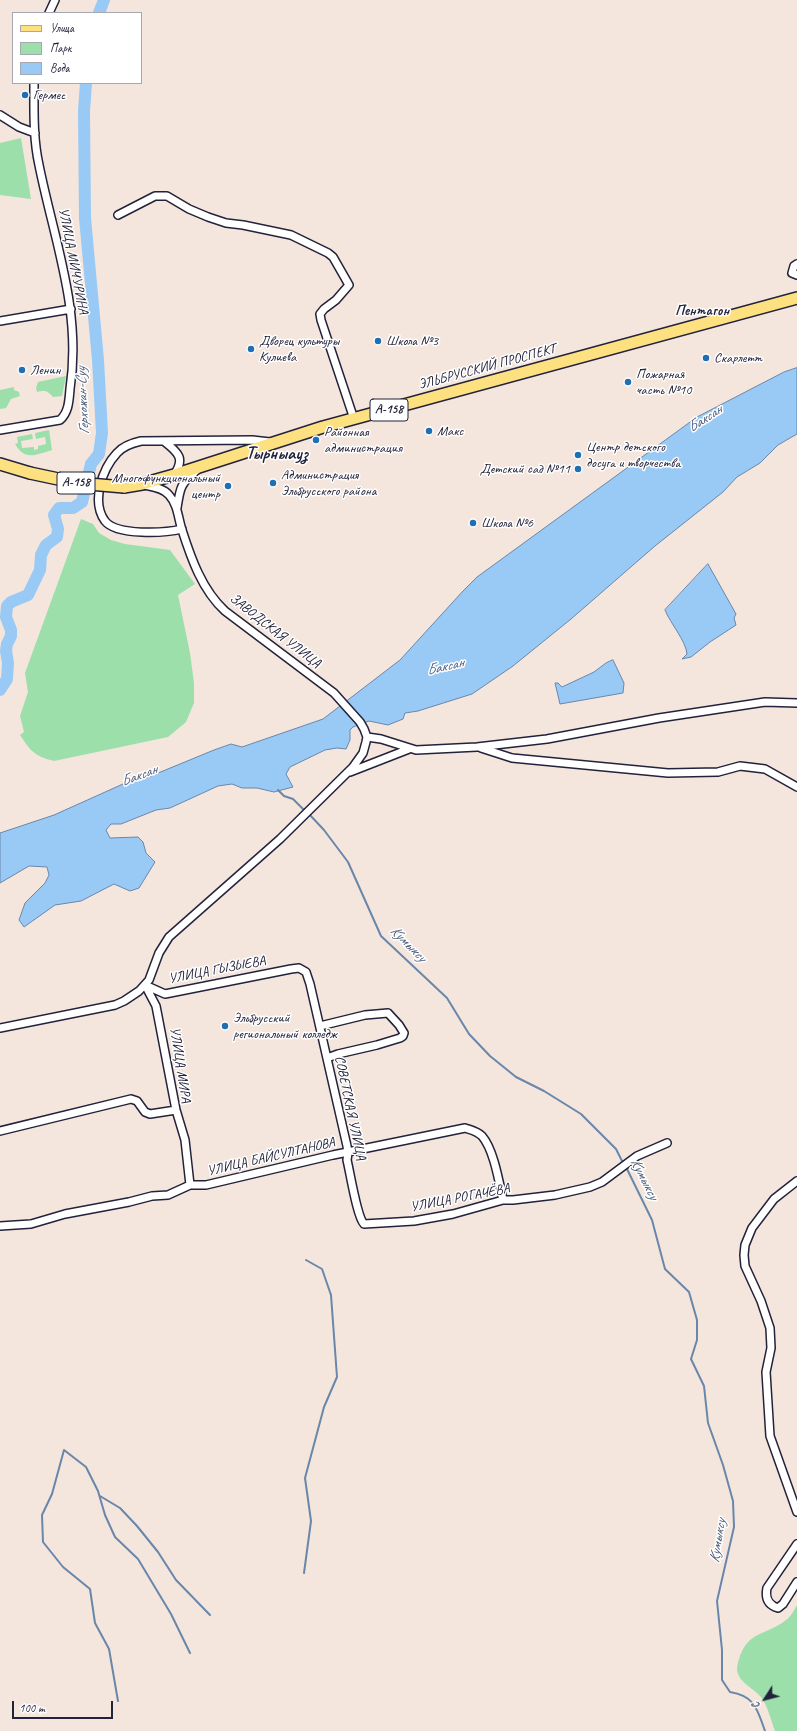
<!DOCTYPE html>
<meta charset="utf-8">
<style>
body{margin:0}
#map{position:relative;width:797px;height:1731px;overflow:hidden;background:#f4e6dc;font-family:Caveat,sans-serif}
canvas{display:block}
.legend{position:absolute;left:12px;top:12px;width:130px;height:72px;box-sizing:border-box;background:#fff;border:1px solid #a7a7b1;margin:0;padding:5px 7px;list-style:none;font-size:12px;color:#22223b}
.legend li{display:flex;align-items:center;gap:8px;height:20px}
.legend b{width:20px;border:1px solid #a7a7b1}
.north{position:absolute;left:745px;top:1679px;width:40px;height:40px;-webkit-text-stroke:3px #fff;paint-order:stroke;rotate:234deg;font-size:11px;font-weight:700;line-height:16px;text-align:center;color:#22223b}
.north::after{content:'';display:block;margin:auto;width:14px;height:18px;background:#22223b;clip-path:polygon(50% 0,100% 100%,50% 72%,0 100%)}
.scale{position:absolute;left:12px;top:1701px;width:101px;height:18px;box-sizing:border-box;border:2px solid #22223b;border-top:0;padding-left:5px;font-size:12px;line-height:14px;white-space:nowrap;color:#22223b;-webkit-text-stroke:3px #fff;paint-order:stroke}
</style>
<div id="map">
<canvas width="797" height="1731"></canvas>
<ul class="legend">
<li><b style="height:5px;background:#fde080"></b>Улица</li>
<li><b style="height:11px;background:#9cdfaa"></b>Парк</li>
<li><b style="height:11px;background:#99c9f5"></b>Вода</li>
</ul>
<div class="north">С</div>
<div class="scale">100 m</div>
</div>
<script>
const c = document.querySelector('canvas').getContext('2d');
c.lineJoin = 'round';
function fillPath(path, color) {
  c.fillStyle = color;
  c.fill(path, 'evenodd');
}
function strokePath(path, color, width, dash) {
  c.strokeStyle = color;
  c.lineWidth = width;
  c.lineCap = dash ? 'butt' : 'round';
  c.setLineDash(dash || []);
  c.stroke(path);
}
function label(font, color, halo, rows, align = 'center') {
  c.font = font + ' Caveat,sans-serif';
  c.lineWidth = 3;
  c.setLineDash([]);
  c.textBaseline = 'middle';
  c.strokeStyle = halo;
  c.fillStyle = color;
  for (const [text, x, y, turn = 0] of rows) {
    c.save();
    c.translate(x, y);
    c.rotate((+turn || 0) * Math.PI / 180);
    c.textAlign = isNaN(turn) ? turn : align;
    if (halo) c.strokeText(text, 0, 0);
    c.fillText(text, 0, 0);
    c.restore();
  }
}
fillPath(new Path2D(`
 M 21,138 L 31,199 L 0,195 L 0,143 Z
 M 66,376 L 62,396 L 53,397 C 48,391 45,390 37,392 L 36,388 L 38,382 Z
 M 14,387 L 14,390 L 19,392 L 20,396 L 11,399 L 6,408 L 0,409 L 0,390 Z
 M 49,430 L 52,450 C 35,455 25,461 15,444 L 18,443 L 17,437 L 32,434 L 33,439 L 21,441 L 22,448 L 34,447 L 34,450 L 38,449 L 38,446 L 46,444 L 45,437 L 36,439 L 35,433 Z
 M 81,519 L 93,524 L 99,533 L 111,540 L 125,544 L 170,550 L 195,584 L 178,595 L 190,653 L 194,683 L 194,703 L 186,722 L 168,737 L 54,761 C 35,756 31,752 20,735 L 24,732 L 20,716 L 28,692 L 25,673 Z
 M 797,1605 L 797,1731 L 775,1731 C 771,1721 768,1706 761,1697 C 755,1690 742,1683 739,1676 C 736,1670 737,1666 739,1659 C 748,1630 766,1636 786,1620 C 791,1617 794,1610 797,1605 Z`), '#9cdfaa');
const water = new Path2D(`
 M 797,368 L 797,434 L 778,445 L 760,463 L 737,477 L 723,492 L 655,546 L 571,619 L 513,666 L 472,694 L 418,711 L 405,713 L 403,719 L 388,725 L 369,721 L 353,727 L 350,730 L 350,740 L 346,749 L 337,748 L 325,750 L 290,767 L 286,774 L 293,787 L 274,792 L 257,788 L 242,788 L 232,784 L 218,786 L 170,808 L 156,810 L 121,824 L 111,824 L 106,830 L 110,838 L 138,837 L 143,842 L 146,853 L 155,862 L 139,888 L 130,891 L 114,884 L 81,901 L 55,905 L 24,927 L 19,920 L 25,903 L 45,883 L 49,875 L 47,867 L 29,866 L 0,883 L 0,833 L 54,815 L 123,784 L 146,778 L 214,750 L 231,744 L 242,747 L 323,719 L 400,660 L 463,591 L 477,577 L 697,417 L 784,372 Z
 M 708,564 L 736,614 L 734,618 L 736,625 L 710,642 L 691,657 L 682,659 L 687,654 C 686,641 670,623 665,610 Z
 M 613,660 L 624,683 L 623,693 L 560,704 L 555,683 L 558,683 L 562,687 L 594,672 L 606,663 Z`);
fillPath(water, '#99c9f5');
strokePath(water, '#6986ab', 1);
strokePath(new Path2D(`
 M 278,790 L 284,796 L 293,799 L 305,811
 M 309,814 L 324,830 L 348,862 L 381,936 L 447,998 L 469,1034 L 490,1056 L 516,1077 L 544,1091 L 581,1114 L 616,1149 L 623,1163
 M 626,1167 L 652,1220 L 665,1269 L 689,1292 L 697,1320 L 697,1340 L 691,1359 L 704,1386 L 708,1423 L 723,1465 L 733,1501 L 734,1527 L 717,1601 L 722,1650 L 722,1680 L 730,1692 C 755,1696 757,1709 765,1731
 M 100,1496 L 120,1508 L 137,1526 L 158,1552 L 176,1580 L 210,1615
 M 304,1573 L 311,1521 L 305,1478 L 324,1407 L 337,1377 L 331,1295 L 322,1269 L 306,1260
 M 118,1701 L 109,1649 L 95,1623 L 90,1589 L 63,1567 L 43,1542 L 42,1515 L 52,1494 L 64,1450 L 86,1467 L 98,1491 L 105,1515 L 115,1537 L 138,1559 L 171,1614 L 190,1653`), '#6986ab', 2);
strokePath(new Path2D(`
 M 99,13 L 104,0
 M 0,690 L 7,679 L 8,663 L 6,651 L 7,644 L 11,636 L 11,630 L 6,617 L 7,606 L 11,602 L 28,595 L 40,570 L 41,555 L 46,545 L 57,537 L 58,529 L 54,515 L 59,508 L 73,508 L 82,502 L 91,464 L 99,454 L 102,433 L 98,360 L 85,218 L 84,111 L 86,83`), '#99c9f5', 12);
const minor = new Path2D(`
 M 49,13 L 55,0
 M 0,115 L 19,127 L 35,133
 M 118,215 L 155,196 L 167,196 L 189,209 L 208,217 L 226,223 L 243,225 L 291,235 L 328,253 L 333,257 L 349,285 L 336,300 L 324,309 L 320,314 L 321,320 L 354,419
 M 797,264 L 794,266 L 792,273 L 797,275
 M 0,321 L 71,309
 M 0,430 L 60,420 C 69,412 69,400 70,389 C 82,311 54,240 39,165 C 33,138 34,110 34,83
 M 165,442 C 179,453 185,459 174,475
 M 177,508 C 180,488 180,484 197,470
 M 182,529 C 165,533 117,536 105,521 C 91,502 102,469 117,453 C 123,446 132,443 141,441 L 252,440 L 270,442
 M 367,737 L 381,739 L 416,750 L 477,747 L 547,739 L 659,718 L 765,702 L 797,703
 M 481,748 L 512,758 L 668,773 L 718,772 L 740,766 L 765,769 L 797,787
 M 350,772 L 409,749
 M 145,985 L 165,994 L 291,969 L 299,968 L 306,972 L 310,984 L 347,1146 L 348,1153 L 347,1160 C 350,1172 357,1217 364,1224 L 414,1221 L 453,1214 L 503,1200 L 513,1200 L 555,1195 L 590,1187 L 602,1182 L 637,1156 L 667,1143
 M 145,985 L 156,1006 L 176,1110 L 185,1140 L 190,1185
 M 320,1026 L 365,1015 L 388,1013 L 399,1025 L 404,1033 L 403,1036 L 400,1038 L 377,1045 L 338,1054 L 327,1058
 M 0,1028 L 115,1005 L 124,1001 L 139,991 L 149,980 L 159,953 L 169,937 L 280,839 L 353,767 L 363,753 L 366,742 L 367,737 L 364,729 L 360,722 L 334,693 L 225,611 C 202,590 191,558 182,530 C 178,518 178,505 169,495 C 163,488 153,487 144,485
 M 0,1131 L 131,1099 L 137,1101 L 145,1112 L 150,1114 L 176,1110
 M 797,1181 L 774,1199 L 752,1228 L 745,1245 L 744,1255 L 745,1266 L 761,1301 L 770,1328 L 771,1348 L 766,1372 L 770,1436 L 797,1512
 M 0,1226 L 31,1224 L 65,1214 L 129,1202 L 152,1196 L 168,1195 L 190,1185 L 206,1185 L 333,1155 L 465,1128 C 471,1130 477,1131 482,1136 C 494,1150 499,1182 503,1200
 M 797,1544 L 767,1588 C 765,1598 768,1605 778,1608 L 783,1604 L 797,1582`);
const primary = new Path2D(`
 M 0,464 L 30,473
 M 124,487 L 142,484 L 174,475 L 323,427 L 797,298`);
strokePath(minor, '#22223b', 10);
strokePath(primary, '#22223b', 14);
strokePath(minor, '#fff', 7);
strokePath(primary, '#fde080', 11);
const primaryBridge = new Path2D(`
 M 30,473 L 77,483 L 124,487`);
strokePath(primaryBridge, '#22223b', 14, []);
strokePath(primaryBridge, '#fde080', 11);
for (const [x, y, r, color] of [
 [25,95,4,"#1f6fb2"],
 [378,341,4,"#1f6fb2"],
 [251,349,4,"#1f6fb2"],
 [706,358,4,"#1f6fb2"],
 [22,370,4,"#1f6fb2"],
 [628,382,4,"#1f6fb2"],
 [429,431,4,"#1f6fb2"],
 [316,440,4,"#1f6fb2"],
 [578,455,4,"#1f6fb2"],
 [578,469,4,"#1f6fb2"],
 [273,483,4,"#1f6fb2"],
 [228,486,4,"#1f6fb2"],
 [473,523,4,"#1f6fb2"],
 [225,1026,4,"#1f6fb2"]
]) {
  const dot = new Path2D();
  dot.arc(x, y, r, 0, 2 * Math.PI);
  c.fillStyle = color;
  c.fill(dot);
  strokePath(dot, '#fff', 1.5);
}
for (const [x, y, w] of [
 [389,410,38],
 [76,483,38]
]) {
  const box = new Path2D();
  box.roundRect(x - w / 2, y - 11, w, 22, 3);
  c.fillStyle = '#fff';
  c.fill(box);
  strokePath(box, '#22223b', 1);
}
label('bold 13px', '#22223b', null, [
 ["А-158",389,410],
 ["А-158",76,483]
]);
label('14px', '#22223b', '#fff', [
 ["Гермес",33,95],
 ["Дворец культуры",259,341],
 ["Кулиева",259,357],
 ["Школа №3",386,341],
 ["Скарлетт",714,358],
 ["Ленин",30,370],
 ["Пожарная",636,374],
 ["часть №10",636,390],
 ["Макс",437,431],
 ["Районная",324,432],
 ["администрация",324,448],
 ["Центр детского",586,447],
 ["досуга и творчества",586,463],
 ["Детский сад №11",570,469,"right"],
 ["Администрация",281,475],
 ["Эльбрусского района",281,491],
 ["Многофункциональный",220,478,"right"],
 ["центр",220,494,"right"],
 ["Школа №6",481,523],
 ["Эльбрусский",233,1018],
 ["региональный колледж",233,1034]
], 'left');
label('14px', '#22223b', '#fff', [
 ["УЛИЦА МИЧУРИНА",73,261,79],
 ["ЭЛЬБРУССКИЙ ПРОСПЕКТ",487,367,-15],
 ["ЗАВОДСКАЯ УЛИЦА",275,631,38],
 ["УЛИЦА ГЫЗЫЕВА",217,970,-11],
 ["УЛИЦА МИРА",180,1065,81],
 ["СОВЕТСКАЯ УЛИЦА",350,1108,78],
 ["УЛИЦА БАЙСУЛТАНОВА",271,1157,-13],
 ["УЛИЦА РОГАЧЁВА",460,1198,-11]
]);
label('bold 15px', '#22223b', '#fff', [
 ["Пентагон",702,311]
]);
label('italic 15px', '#4c5c7c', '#fff', [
 ["Герхожан-Суу",83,401,-93],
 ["Баксан",705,419,-33],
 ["Баксан",445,667,-13],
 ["Баксан",139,776,-21],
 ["Кумыксу",408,944,45],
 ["Кумыксу",644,1179,63],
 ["Кумыксу",718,1541,-81]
]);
label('bold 18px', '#22223b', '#fff', [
 ["Тырныауз",277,454]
]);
</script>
